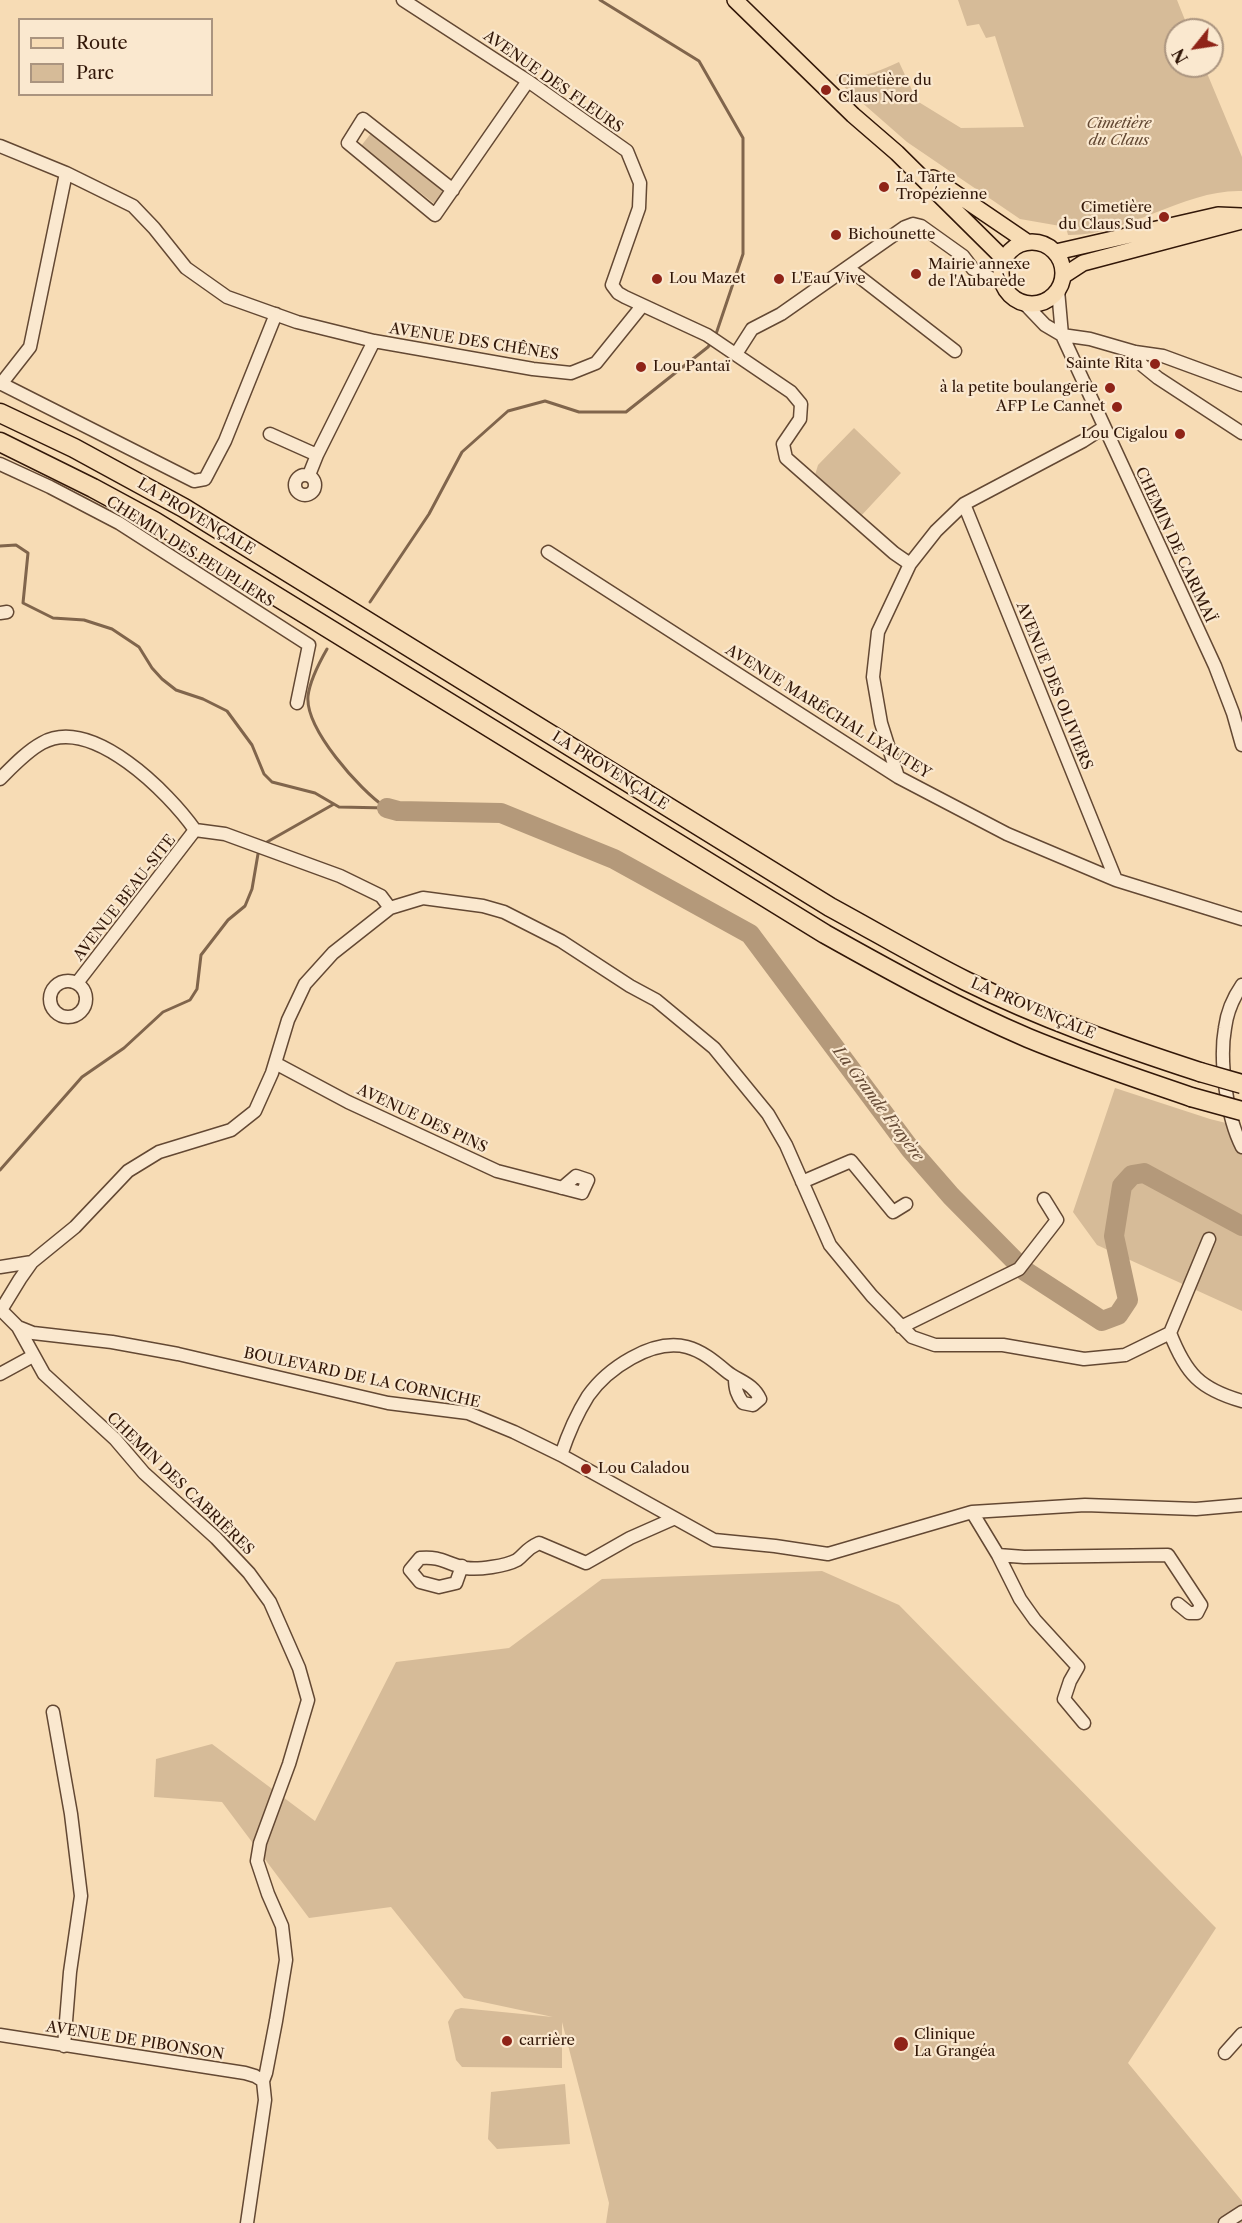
<!DOCTYPE html>
<meta charset="utf-8">
<style>
body{margin:0}
#map{position:relative;width:1242px;height:2223px;overflow:hidden;background:#f7dcb5;font-family:"Libre Caslon Text",serif}
canvas{display:block}
.legend{position:absolute;left:18px;top:18px;width:195px;height:78px;box-sizing:border-box;background:#fae8cf;border:2px solid #aa947f;margin:0;padding:8px 10px;list-style:none;font-size:18px;color:#321708}
.legend li{display:flex;align-items:center;gap:12px;height:30px}
.legend b{width:30px;border:2px solid #aa947f}
.north{position:absolute;left:1164px;top:18px;width:60px;height:60px;box-sizing:border-box;background:#fae8cf;border:2px solid #aa947f;border-radius:50%;rotate:240deg;font-size:16px;font-weight:700;line-height:24px;text-align:center;color:#321708}
.north::after{content:'';display:block;margin:auto;width:21px;height:27px;background:#8f2418;clip-path:polygon(50% 0,100% 100%,50% 72%,0 100%)}
</style>
<div id="map">
<canvas width="1242" height="2223"></canvas>
<ul class="legend">
<li><b style="height:8px;background:#f7dcb5"></b>Route</li>
<li><b style="height:16px;background:#d6bb98"></b>Parc</li>
</ul>
<div class="north">N</div>
</div>
<script>
const c = document.querySelector('canvas').getContext('2d');
c.lineJoin = 'round';
function fillPath(path, color) {
  c.fillStyle = color;
  c.fill(path, 'evenodd');
}
function strokePath(path, color, width, dash) {
  c.strokeStyle = color;
  c.lineWidth = width;
  c.lineCap = dash ? 'butt' : 'round';
  c.setLineDash(dash || []);
  c.stroke(path);
}
function label(font, color, halo, rows, align = 'center') {
  c.font = font + ' "Libre Caslon Text",serif';
  c.lineWidth = 4.5;
  c.setLineDash([]);
  c.textBaseline = 'middle';
  c.strokeStyle = halo;
  c.fillStyle = color;
  for (const [text, x, y, turn = 0] of rows) {
    c.save();
    c.translate(x, y);
    c.rotate((+turn || 0) * Math.PI / 180);
    c.textAlign = isNaN(turn) ? turn : align;
    if (halo) c.strokeText(text, 0, 0);
    c.fillText(text, 0, 0);
    c.restore();
  }
}
fillPath(new Path2D(`
 M 958,0 L 1177,0 L 1189,30 L 1176,30 L 1176,66 L 1204,66 L 1242,157 L 1242,191 C 1184,189 1127,236 1068,235 L 1066,227 L 1020,219 L 907,142 L 843,86 L 843,82 L 836,75 L 844,72 L 847,77 C 867,77 881,70 899,62 L 917,101 L 961,128 L 1024,127 L 995,36 L 986,38 L 979,24 L 967,26 Z
 M 372,132 L 447,191 L 436,205 L 361,146 Z
 M 854,428 L 901,473 L 860,517 L 815,475 L 818,465 Z
 M 1115,1088 L 1210,1119 L 1242,1127 L 1242,1311 L 1097,1245 L 1073,1212 Z
 M 822,1571 L 899,1605 L 1216,1928 L 1128,2063 L 1242,2201 L 1242,2223 L 606,2223 L 609,2203 L 562,2022 L 562,2068 L 462,2067 L 456,2060 L 448,2022 L 455,2010 L 461,2008 L 553,2017 L 464,1998 L 391,1907 L 309,1918 L 222,1802 L 154,1797 L 156,1759 L 212,1744 L 315,1821 L 396,1662 L 509,1648 L 602,1579 Z
 M 565,2084 L 570,2144 L 497,2149 L 488,2139 L 491,2092 Z`), '#d6bb98');
strokePath(new Path2D(`
 M 600,0 L 699,61 L 743,138 L 743,254 L 715,337
 M 0,546 L 16,545 L 28,553 L 23,603 L 53,618 L 84,620 L 112,629 L 139,647 L 152,668 L 162,679 L 176,690 L 203,699 L 227,711 L 252,745 L 264,774 L 272,782 L 315,793 L 339,807 L 387,808
 M 370,602 L 429,514 L 462,452 L 508,411 L 545,401 L 579,412 L 626,412 L 708,347 L 711,343
 M 327,649 C 319,663 310,680 308,696 C 305,729 360,790 385,807
 M 267,842 L 334,804
 M 0,1170 L 82,1077 L 124,1048 L 163,1012 L 190,1000 L 197,989 L 201,955 L 228,920 L 245,906 L 252,889 L 258,854`), '#80654c', 3);
strokePath(new Path2D(`
 M 387,808 L 398,811 L 501,813 L 614,859 L 750,934 L 911,1150 L 951,1196 L 1025,1271 L 1102,1321 L 1118,1315 L 1128,1300 L 1114,1236 L 1122,1186 L 1132,1175 L 1144,1173 L 1242,1226`), '#b4997a', 20);
const minor = new Path2D(`
 M 403,0 L 528,81 L 627,151 L 640,183 L 639,208 L 612,285 L 618,293 L 625,297 L 707,335 L 791,392 L 801,404 L 800,419 L 783,444 L 786,458 L 894,553 L 910,564
 M 0,146 L 66,173 L 133,206 L 154,228 L 186,268 L 227,297 L 297,322 L 374,341 L 533,369 L 571,373 L 596,363 L 642,306
 M 453,190 L 363,119 L 348,143 L 435,215 L 528,81
 M 848,268 L 955,351
 M 1058,290 L 1062,335 L 1215,666 L 1233,713 L 1242,745
 M 1024,303 L 1045,325 L 1062,335 L 1090,339 L 1135,352 L 1163,356 L 1242,385
 M 1135,352 L 1142,365 L 1158,378 L 1242,433
 M 736,354 L 752,329 L 781,314 L 905,227 L 913,224 L 921,226 L 963,256 L 973,269 L 1003,284
 M 0,383 L 194,481 L 205,479 L 225,441 L 276,314
 M 1,384 L 30,347 L 66,173
 M 270,434 L 317,455
 M 0,464 L 50,487 L 119,523 L 309,645 L 297,703
 M295 485a10 10 0 1 1 20 0a10 10 0 1 1-20 0Z
 M 309,475 L 317,455 L 374,341
 M 964,504 L 1116,880
 M 548,552 L 898,777 L 1007,834 L 1116,880 L 1242,919
 M 0,613 L 7,612
 M 898,777 L 881,723 L 873,677 L 878,632 L 910,564 L 936,531 L 964,504 L 1083,441 L 1103,428
 M 0,779 C 12,767 27,751 42,743 C 92,715 169,793 195,830 L 225,834 L 340,876 L 381,896 L 390,908
 M50 999a18 18 0 1 1 36 0a18 18 0 1 1-36 0Z
 M 77,983 L 195,830
 M 1242,985 C 1233,998 1227,1012 1225,1028 C 1219,1061 1227,1118 1242,1147
 M 275,1063 L 348,1102 L 497,1171 L 582,1193 L 588,1180 L 576,1176 L 562,1188
 M 802,1182 L 851,1161 L 893,1212 L 906,1204
 M 0,1267 L 32,1262
 M 0,1309 L 18,1327 L 44,1374 L 115,1439 L 144,1473 L 216,1538 L 249,1573 L 270,1602 L 299,1668 L 308,1700 L 289,1764 L 260,1843 L 257,1861 L 268,1894 L 282,1926 L 286,1960 L 276,2021 L 266,2073 L 263,2081
 M 1,1310 L 20,1279 L 32,1262 L 75,1227 L 128,1171 L 159,1152 L 231,1130 L 255,1111 L 272,1073 L 288,1020 L 305,984 L 333,953 L 390,908 L 423,898 L 483,906 L 504,912 L 561,941 L 630,986 L 656,1000 L 714,1048 L 768,1114 L 786,1145 L 830,1245 L 872,1296 L 912,1337 L 935,1345 L 1003,1345 L 1084,1359 L 1125,1355 L 1170,1333
 M 18,1327 L 33,1333 L 112,1342 L 178,1354 L 388,1403 L 468,1413 L 514,1432 L 561,1455 L 714,1540 L 775,1546 L 828,1554 L 972,1512 L 1085,1505 L 1196,1509 L 1242,1505
 M 901,1327 L 1019,1269 L 1057,1220 L 1044,1199
 M 1170,1333 C 1186,1374 1200,1389 1242,1401
 M 1170,1333 L 1209,1239
 M 0,1374 L 33,1356
 M 561,1455 C 567,1437 578,1412 588,1396 C 607,1369 652,1338 687,1347 C 702,1351 714,1361 726,1371 C 738,1381 753,1383 760,1399 L 753,1405 L 743,1403 C 737,1395 735,1389 735,1378
 M 972,1512 L 998,1555 L 1020,1599 L 1035,1620 L 1078,1667 L 1070,1681 L 1064,1699 L 1084,1723
 M 998,1555 L 1024,1557 L 1168,1555 L 1201,1605 L 1197,1613 L 1189,1613 L 1178,1604
 M 462,1566 L 456,1583 L 439,1587 L 420,1582 L 410,1570 L 420,1558 C 442,1556 446,1564 466,1568 C 478,1570 506,1566 517,1560 C 526,1553 526,1549 539,1543 L 586,1563 L 630,1538 L 673,1519
 M 53,1712 L 71,1814 L 81,1896 L 70,1972 L 64,2046
 M 0,2035 L 245,2073 L 255,2076 L 263,2081
 M 1225,2053 L 1242,2034
 M 247,2223 L 265,2100 L 263,2081
 M 1225,2223 L 1242,2212`);
const major = new Path2D(`
 M 735,0 L 853,115 L 897,153 L 1004,259
 M 933,178 L 1027,242
 M1001 273a31 31 0 1 1 62 0a31 31 0 1 1-62 0Z
 M 1056,252 L 1218,215 L 1242,216
 M 1063,276 L 1083,263 L 1242,221`);
const highway = new Path2D(`
 M 0,413 L 74,448 L 184,508 L 830,907 C 876,932 920,958 966,981 C 1041,1018 1120,1046 1200,1072
 M 0,442 L 93,488 L 154,521 L 825,934 C 891,971 958,1008 1028,1038 C 1081,1060 1136,1078 1191,1097`);
strokePath(minor, '#634833', 15);
strokePath(major, '#321708', 18);
strokePath(highway, '#321708', 21);
strokePath(minor, '#fae8cf', 12);
strokePath(major, '#f7dcb5', 15);
strokePath(highway, '#f7dcb5', 18);
const highwayBridge = new Path2D(`
 M 1200,1072 L 1242,1084
 M 1191,1097 L 1242,1111`);
strokePath(highwayBridge, '#321708', 21, []);
strokePath(highwayBridge, '#f7dcb5', 18);
for (const [x, y, r, color] of [
 [826,90,6,"#8f2418"],
 [884,187,6,"#8f2418"],
 [1164,217,6,"#8f2418"],
 [836,235,6,"#8f2418"],
 [916,274,6,"#8f2418"],
 [657,279,6,"#8f2418"],
 [779,279,6,"#8f2418"],
 [1155,364,6,"#8f2418"],
 [641,367,6,"#8f2418"],
 [1110,388,6,"#8f2418"],
 [1117,407,6,"#8f2418"],
 [1180,434,6,"#8f2418"],
 [586,1469,6,"#8f2418"],
 [507,2041,6,"#8f2418"],
 [901,2044,8,"#8f2418"]
]) {
  const dot = new Path2D();
  dot.arc(x, y, r, 0, 2 * Math.PI);
  c.fillStyle = color;
  c.fill(dot);
  strokePath(dot, '#fae8cf', 2);
}
label('15px', '#321708', '#fae8cf', [
 ["Cimetière du",838,81],
 ["Claus Nord",838,98],
 ["La Tarte",896,178],
 ["Tropézienne",896,195],
 ["Cimetière",1152,208,"right"],
 ["du Claus Sud",1152,225,"right"],
 ["Bichounette",848,235],
 ["Mairie annexe",928,265],
 ["de l'Aubarède",928,282],
 ["Lou Mazet",669,279],
 ["L'Eau Vive",791,279],
 ["Sainte Rita",1143,364,"right"],
 ["Lou Pantaï",653,367],
 ["à la petite boulangerie",1098,388,"right"],
 ["AFP Le Cannet",1105,407,"right"],
 ["Lou Cigalou",1168,434,"right"],
 ["Lou Caladou",598,1469],
 ["Clinique",914,2035],
 ["La Grangéa",914,2052],
 ["carrière",519,2041]
], 'left');
label('15px', '#321708', '#fae8cf', [
 ["AVENUE DES FLEURS",553,82,35],
 ["AVENUE DES CHÊNES",474,342,9],
 ["LA PROVENÇALE",196,517,31],
 ["CHEMIN DE CARIMAÏ",1175,545,65],
 ["CHEMIN DES PEUPLIERS",190,552,32],
 ["AVENUE DES OLIVIERS",1054,686,68],
 ["AVENUE MARÉCHAL LYAUTEY",828,712,32],
 ["LA PROVENÇALE",610,771,32],
 ["AVENUE BEAU-SITE",125,898,-52],
 ["LA PROVENÇALE",1033,1009,23],
 ["AVENUE DES PINS",422,1119,25],
 ["BOULEVARD DE LA CORNICHE",362,1378,12],
 ["CHEMIN DES CABRIÈRES",180,1484,44],
 ["AVENUE DE PIBONSON",135,2041,9]
]);
label('italic 15px', '#634833', '#fae8cf', [
 ["Cimetière",1119,124],
 ["du Claus",1119,141]
]);
label('italic 16px', '#664b36', '#fae8cf', [
 ["La Grande Frayère",878,1104,53]
]);
</script>
